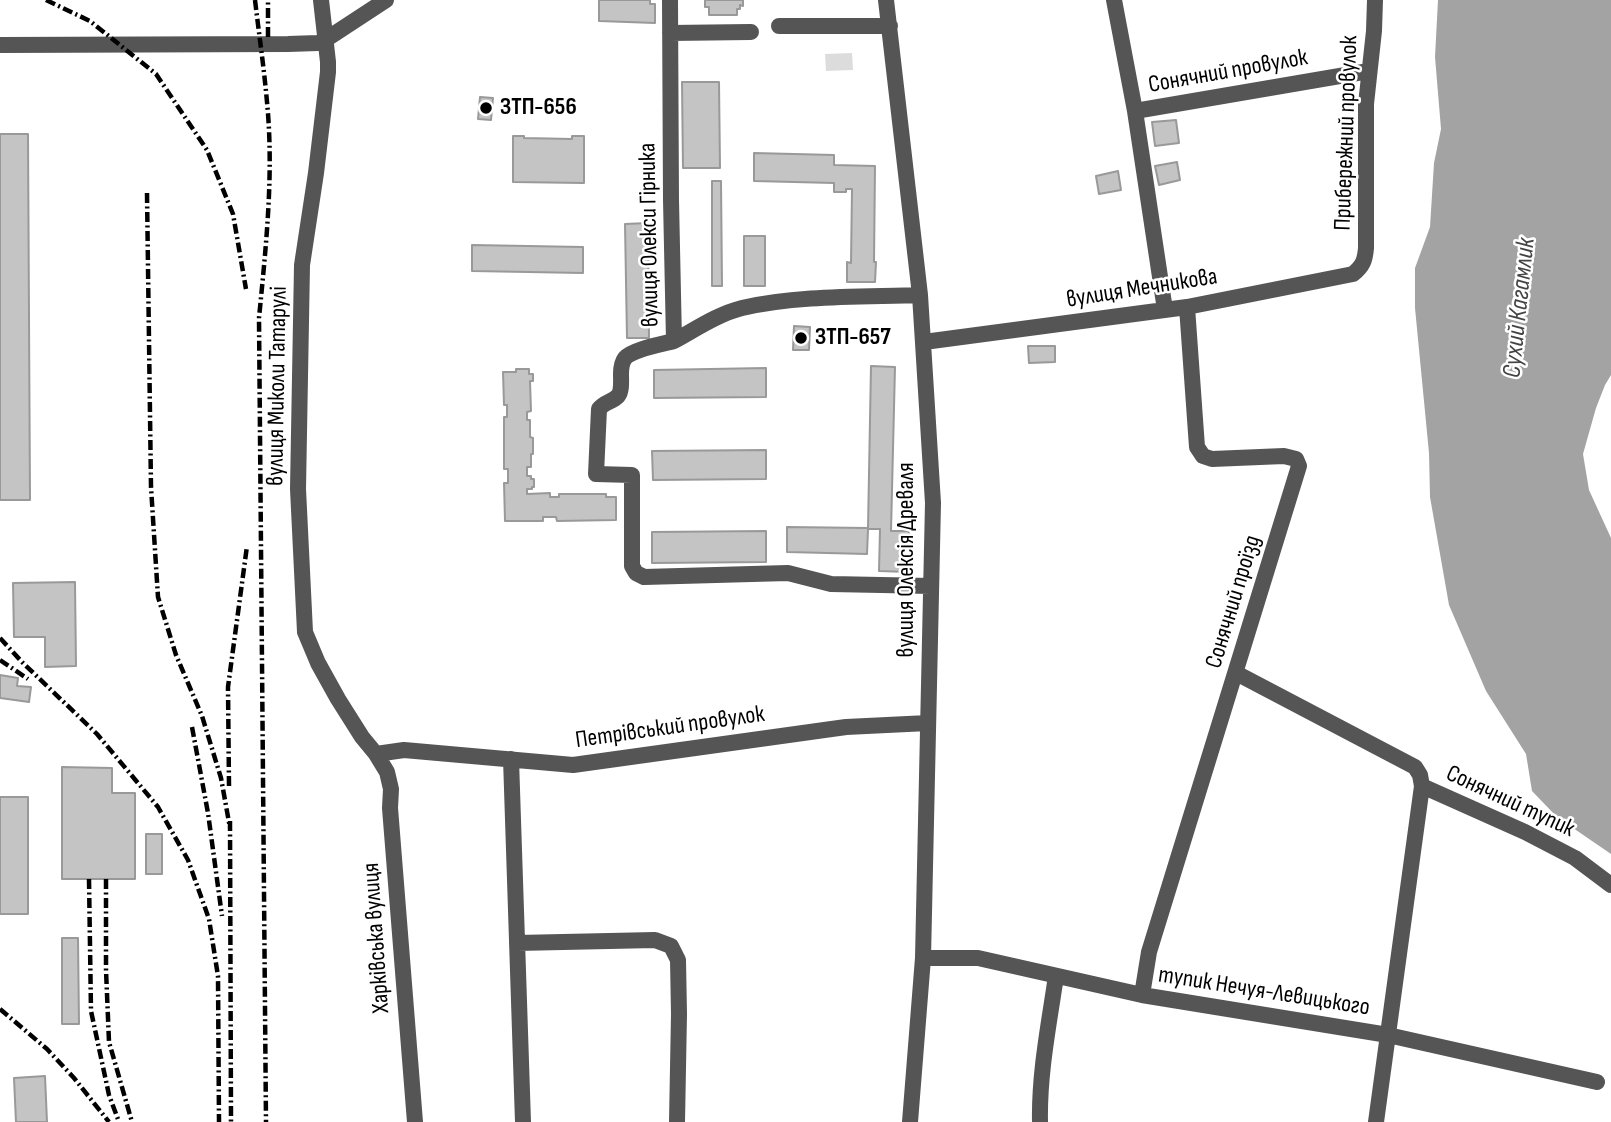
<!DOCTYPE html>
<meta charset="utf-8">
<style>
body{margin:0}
canvas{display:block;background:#fff}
</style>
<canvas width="1611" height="1122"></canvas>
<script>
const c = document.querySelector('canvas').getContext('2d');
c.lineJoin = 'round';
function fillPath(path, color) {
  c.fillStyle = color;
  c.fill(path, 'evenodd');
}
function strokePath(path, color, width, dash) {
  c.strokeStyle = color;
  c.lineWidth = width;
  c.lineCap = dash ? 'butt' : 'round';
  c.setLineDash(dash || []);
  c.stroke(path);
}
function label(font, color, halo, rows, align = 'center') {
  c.font = font + ' "Sofia Sans Condensed",sans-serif';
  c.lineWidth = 5;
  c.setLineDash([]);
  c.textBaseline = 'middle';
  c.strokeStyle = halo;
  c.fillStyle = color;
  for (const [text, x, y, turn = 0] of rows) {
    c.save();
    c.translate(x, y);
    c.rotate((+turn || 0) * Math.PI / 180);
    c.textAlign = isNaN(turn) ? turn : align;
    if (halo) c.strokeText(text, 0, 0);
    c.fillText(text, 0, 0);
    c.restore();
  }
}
fillPath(new Path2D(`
 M 852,53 L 853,70 L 826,71 L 825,54 Z`), '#dcdcdc');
fillPath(new Path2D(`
 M 1438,0 L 1611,0 L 1611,375 L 1605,385 L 1596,408 L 1583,454 L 1589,490 L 1611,538 L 1611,854 L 1557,817 L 1532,791 L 1526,754 L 1486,691 L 1449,605 L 1430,497 L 1429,453 L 1415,308 L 1415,268 L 1430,227 L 1434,163 L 1441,129 L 1435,57 Z`), '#a3a3a3');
const building = new Path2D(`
 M 599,0 L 650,0 L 650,4 L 655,4 L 655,23 L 599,21 Z
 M 705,0 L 743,0 L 743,6 L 740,5 L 740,9 L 737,9 L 737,15 L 709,15 L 709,7 L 705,7 Z
 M 682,82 L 719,82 L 720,168 L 683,168 Z
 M 480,97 L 493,98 L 491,120 L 478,119 Z
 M 1176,120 L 1179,143 L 1155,146 L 1152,122 Z
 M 0,134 L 28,134 L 30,500 L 0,500 Z
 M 513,136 L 524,136 L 524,138 L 572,139 L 572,136 L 584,136 L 584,183 L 513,182 Z
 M 754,153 L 834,155 L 834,165 L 875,166 L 874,262 L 876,262 L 875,282 L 847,282 L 847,262 L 851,263 L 852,189 L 846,189 L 846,192 L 834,192 L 834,183 L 754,181 Z
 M 1177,162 L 1180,180 L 1159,185 L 1155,166 Z
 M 1118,171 L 1121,190 L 1099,194 L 1096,176 Z
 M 712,181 L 721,181 L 722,286 L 712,286 Z
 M 648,223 L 649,338 L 627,338 L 625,224 Z
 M 744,236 L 765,236 L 765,286 L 744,286 Z
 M 472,245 L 583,247 L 583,273 L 472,271 Z
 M 794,326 L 810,327 L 809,350 L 793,350 Z
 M 1028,346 L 1055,346 L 1055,362 L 1029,363 Z
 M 871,366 L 895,367 L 891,531 L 909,531 L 908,572 L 879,571 L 880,529 L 868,529 L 867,554 L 787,552 L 787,527 L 868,528 Z
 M 766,368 L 766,397 L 654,398 L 654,370 Z
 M 516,369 L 529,369 L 529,374 L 533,374 L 533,381 L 530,381 L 531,411 L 527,412 L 527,420 L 530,420 L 530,437 L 533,438 L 533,454 L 531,454 L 531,467 L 527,467 L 527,476 L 531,476 L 531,479 L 534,479 L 534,487 L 532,487 L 532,489 L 527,489 L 527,494 L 550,493 L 550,497 L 559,497 L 559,494 L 606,494 L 606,497 L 616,497 L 616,520 L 557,521 L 556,517 L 543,517 L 543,521 L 505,521 L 504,483 L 508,483 L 508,469 L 504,469 L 504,417 L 507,417 L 507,405 L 504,405 L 503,372 L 516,372 Z
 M 766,450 L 766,479 L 653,480 L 652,451 Z
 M 766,531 L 766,562 L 652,563 L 652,532 Z
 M 75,582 L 76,666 L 45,667 L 45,637 L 14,637 L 13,583 Z
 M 0,675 L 18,678 L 17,686 L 31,687 L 29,702 L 0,698 Z
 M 62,767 L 112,768 L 112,793 L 135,793 L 135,879 L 62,879 Z
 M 0,797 L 28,797 L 28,914 L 0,914 Z
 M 146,834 L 162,834 L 162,874 L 146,874 Z
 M 62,938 L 78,938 L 79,1024 L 62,1024 Z
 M 45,1076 L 47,1122 L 16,1122 L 14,1078 Z`);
fillPath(building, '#c4c4c4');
strokePath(building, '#999', 2);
strokePath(new Path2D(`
 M 321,0 L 328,62 L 328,72 L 316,173 L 302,265 L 298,489 L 305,632 L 318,663 L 338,699 L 362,737 L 376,754 L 387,772 L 391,789 L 390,808 L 415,1122
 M 670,0 L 671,200 L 674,341 C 696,329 718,314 742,308 C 797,295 864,297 920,295
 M 886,0 L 920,295 L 933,503 L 923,958 L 910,1122
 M 1114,0 L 1135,111 L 1165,310
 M 779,26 L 890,26
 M 670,33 L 751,32
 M 0,45 L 288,44 L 318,43 L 325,40 L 386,0
 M 1135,111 L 1369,71
 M 674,341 C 663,344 633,349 625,358 C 622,362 621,369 621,374 C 621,381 622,391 618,396 C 612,402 604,402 599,409 L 596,474 L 632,475 L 632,566 L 636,573 L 644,577 L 788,573 L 831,584 L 931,586
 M 924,342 L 1187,307 L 1353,274 C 1363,266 1365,260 1366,248 L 1366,104 L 1374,31 L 1375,0
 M 1236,673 L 1415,767 L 1420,775 L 1422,786 L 1376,1122
 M 376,754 L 404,750 L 573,765 L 846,727 L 928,723
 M 511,759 L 523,1122
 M 1422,786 L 1525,832 L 1575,858 L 1611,885
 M 517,943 L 655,940 L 671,946 L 678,960 L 679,1014 L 677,1122
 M 923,958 L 978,958 L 1142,995 L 1388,1035 L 1597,1082
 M 1142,995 L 1149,952 L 1299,466 L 1296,459 L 1284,456 L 1212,459 L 1203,456 L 1197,447 L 1187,307
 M 1040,1122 C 1039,1073 1049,1024 1056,976`), '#555', 16);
strokePath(new Path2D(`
 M 46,0 L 90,21 L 156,74 L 207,150 L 233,214 L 246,289
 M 255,0 C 259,34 264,68 267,102 C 274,174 266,246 259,318 L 266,1122
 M 268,37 L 268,0
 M 147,193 L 151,487 L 158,597 L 176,655 L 202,716 L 221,778 L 230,828
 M 0,638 L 22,662 L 97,734 L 158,807 L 188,860 L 209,919 L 218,976 L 219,1122
 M 0,660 L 28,679
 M 192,727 L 208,813 L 222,916
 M 229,786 L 228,687 L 247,546
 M 230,821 L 231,1122
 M 89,879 L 91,1011 L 109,1095 L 119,1122
 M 106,879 L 106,970 L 109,1042 L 132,1122
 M 0,1009 L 47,1049 L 74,1078 L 109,1122`), '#000', 4.5, [10, 3.5, 2, 3.5]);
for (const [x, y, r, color] of [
 [486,108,7,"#000"],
 [801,338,7,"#000"]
]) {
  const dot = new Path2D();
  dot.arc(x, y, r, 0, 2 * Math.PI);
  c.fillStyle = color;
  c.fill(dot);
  strokePath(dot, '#fff', 2.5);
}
label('24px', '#000', '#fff', [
 ["Сонячний провулок",1228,72,-10],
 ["Прибережний провулок",1347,133,-88],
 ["вулиця Олекси Гірника",650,235,-91],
 ["вулиця Мечникова",1142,289,-9],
 ["вулиця Миколи Татарулі",278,386,-89],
 ["вулиця Олексія Древаля",907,560,-90],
 ["Сонячний проїзд",1234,602,-73],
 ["Петрівський провулок",670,728,-8],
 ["Сонячний тупик",1510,802,25],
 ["Харківська вулиця",377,938,-94],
 ["тупик Нечуя-Левицького",1264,992,9]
]);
label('bold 24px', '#000', '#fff', [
 ["ЗТП-656",500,108],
 ["ЗТП-657",815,338]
], 'left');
label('italic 26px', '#444', '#fff', [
 ["Сухий Кагамлик",1520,308,-84]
]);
</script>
